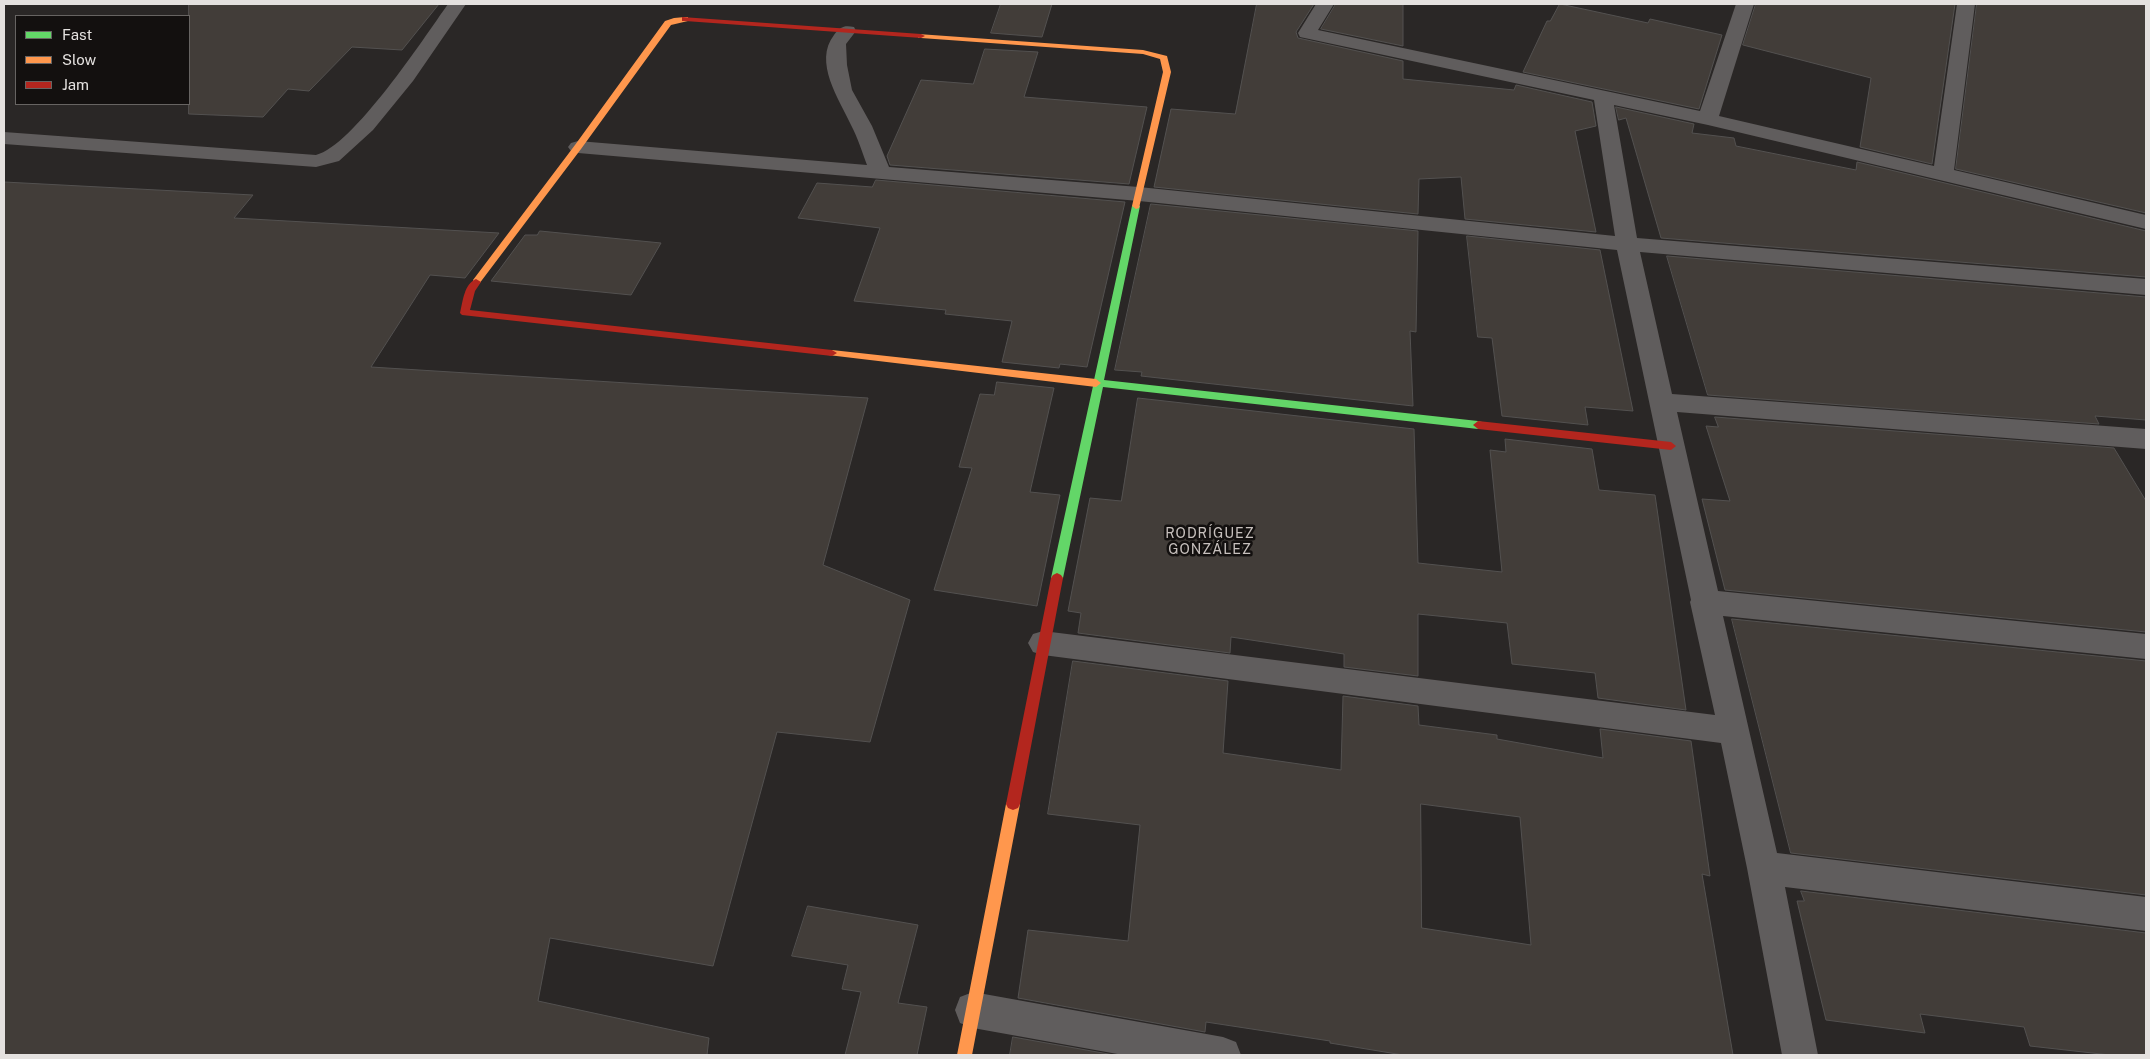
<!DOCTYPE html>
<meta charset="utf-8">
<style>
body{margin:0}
#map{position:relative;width:2150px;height:1059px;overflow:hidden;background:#2a2726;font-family:"Public Sans",sans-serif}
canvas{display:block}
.frame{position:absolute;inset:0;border:5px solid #e4e1df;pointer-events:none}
.legend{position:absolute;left:15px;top:15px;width:175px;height:90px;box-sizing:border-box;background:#13100f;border:1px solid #676462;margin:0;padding:6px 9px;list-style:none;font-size:15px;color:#e4e1df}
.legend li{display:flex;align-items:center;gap:10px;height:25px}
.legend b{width:25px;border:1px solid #676462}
</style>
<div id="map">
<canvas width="2150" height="1059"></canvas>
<div class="frame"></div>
<ul class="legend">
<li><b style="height:6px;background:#63d668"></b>Fast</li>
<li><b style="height:6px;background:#ff974d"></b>Slow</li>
<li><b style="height:6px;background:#b3261e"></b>Jam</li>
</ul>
</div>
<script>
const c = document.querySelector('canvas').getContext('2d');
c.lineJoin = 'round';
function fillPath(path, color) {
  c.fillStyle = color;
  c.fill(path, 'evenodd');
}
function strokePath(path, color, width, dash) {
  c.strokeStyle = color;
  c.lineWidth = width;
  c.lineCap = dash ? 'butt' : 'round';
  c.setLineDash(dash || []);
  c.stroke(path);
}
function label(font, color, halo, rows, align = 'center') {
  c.font = font + ' "Public Sans",sans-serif';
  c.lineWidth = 5;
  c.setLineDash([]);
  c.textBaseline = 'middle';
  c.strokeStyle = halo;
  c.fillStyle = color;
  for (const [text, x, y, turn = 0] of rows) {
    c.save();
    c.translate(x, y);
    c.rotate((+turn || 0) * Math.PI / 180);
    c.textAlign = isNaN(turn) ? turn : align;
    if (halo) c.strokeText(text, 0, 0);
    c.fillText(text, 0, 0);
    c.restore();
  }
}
const building = new Path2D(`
 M 189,4 L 439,4 L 402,50 L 352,47 L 309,91 L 288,89 L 263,117 L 189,114 Z
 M 1001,4 L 1052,4 L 1042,37 L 991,33 Z
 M 1257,4 L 1314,4 L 1296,32 L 1298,38 L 1403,61 L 1403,79 L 1514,90 L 1516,85 L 1592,102 L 1596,126 L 1575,131 L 1596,232 L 1465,219 L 1461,177 L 1419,179 L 1418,214 L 1154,187 L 1171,109 L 1235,114 Z
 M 1336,4 L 1403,4 L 1403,46 L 1321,29 Z
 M 1560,4 L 1648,23 L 1650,19 L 1722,35 L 1699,109 L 1523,72 L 1547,21 L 1550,21 Z
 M 1756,4 L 1955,4 L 1932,164 L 1860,147 L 1871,78 L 1743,45 Z
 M 1977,4 L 2146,4 L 2146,213 L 1956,169 Z
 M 985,49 L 1038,52 L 1024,97 L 1147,107 L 1129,184 L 890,165 L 887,156 L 921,80 L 973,84 Z
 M 1616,107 L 1694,124 L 1692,133 L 1734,138 L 1736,146 L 1856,170 L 1857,162 L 2146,231 L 2146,277 L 1661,238 L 1626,118 L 1619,120 Z
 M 876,180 L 1125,202 L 1087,367 L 1060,364 L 1059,368 L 1002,362 L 1012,321 L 945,314 L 946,310 L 854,301 L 880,228 L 798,218 L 817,183 L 872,187 Z
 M 4,182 L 253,195 L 234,218 L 499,233 L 465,278 L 430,275 L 371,367 L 868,398 L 823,565 L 910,600 L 870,742 L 777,732 L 713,966 L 550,938 L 538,1001 L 709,1038 L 707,1055 L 4,1055 Z
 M 1151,204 L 1418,231 L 1416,332 L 1410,331 L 1413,406 L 1141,376 L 1142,372 L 1115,370 Z
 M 540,231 L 661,243 L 631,295 L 491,281 L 525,235 L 537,235 Z
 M 1467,236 L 1600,250 L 1633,411 L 1585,407 L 1588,425 L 1502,416 L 1492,338 L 1478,337 Z
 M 1667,256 L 2146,297 L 2146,420 L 2095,416 L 2099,424 L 1708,395 Z
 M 997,382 L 1054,388 L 1030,492 L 1060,495 L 1037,606 L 934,590 L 972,468 L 959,467 L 980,394 L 994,395 Z
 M 1138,398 L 1414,429 L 1418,563 L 1502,572 L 1490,450 L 1506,452 L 1505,439 L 1592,449 L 1599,490 L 1655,495 L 1686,710 L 1598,698 L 1595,673 L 1512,664 L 1507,623 L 1418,614 L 1418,676 L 1344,667 L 1344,654 L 1231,637 L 1230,653 L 1078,633 L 1081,613 L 1068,611 L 1090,498 L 1121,501 Z
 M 1715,417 L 2114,448 L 2146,501 L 2146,632 L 1725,590 L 1702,499 L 1730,501 L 1706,426 L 1718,427 Z
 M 1732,619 L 2146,661 L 2146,895 L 1791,853 Z
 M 1073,661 L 1228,681 L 1223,753 L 1341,770 L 1343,696 L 1418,706 L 1419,725 L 1497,735 L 1497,739 L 1603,758 L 1600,729 L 1691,741 L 1710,876 L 1702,874 L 1733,1055 L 1403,1055 L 1330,1043 L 1330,1041 L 1206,1022 L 1205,1032 L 1018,998 L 1028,930 L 1128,941 L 1140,825 L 1048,814 ZM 1421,804 L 1520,817 L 1531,945 L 1422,928 Z
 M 1801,891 L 2146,933 L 2146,1055 L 2110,1055 L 2030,1046 L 2024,1027 L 1920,1014 L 1925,1033 L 1826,1020 L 1797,901 L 1804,901 Z
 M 808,906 L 918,925 L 898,1003 L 927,1007 L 917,1055 L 845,1055 L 861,992 L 842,989 L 848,965 L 792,956 Z
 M 1013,1037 L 1114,1055 L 1010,1055 Z`);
fillPath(building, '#423d39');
strokePath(building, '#535150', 1);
fillPath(new Path2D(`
 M 448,4 L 466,4 L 413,81 L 373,130 L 339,161 L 316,167 L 4,144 L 4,132 L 316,155 C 353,146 424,38 448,4 Z`), '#605d5d');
fillPath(new Path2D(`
 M 1316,4 L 1334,4 L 1318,30 L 1700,111 L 1736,4 L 1754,4 L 1719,116 L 1934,166 L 1957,4 L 1975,4 L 1954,170 L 2146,215 L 2146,229 L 1708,125 L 1614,105 L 1637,238 L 2146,279 L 2146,295 L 1640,252 L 1672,394 L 2146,429 L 2146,449 L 1677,412 L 1718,591 L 2146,634 L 2146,659 L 1723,616 L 1777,853 L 2146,897 L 2146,931 L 1785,887 L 1818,1055 L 1782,1055 L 1747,868 L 1721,743 L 1043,655 L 1033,652 L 1028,643 L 1033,634 L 1043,631 L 1715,715 L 1690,602 L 1691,600 L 1617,250 L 1139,201 L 578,153 L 571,151 L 568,147 L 571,143 L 578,141 L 867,165 C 862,152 858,138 851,125 C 839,99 813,62 834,35 C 840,27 844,25 854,27 L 856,31 L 846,44 L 847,65 L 852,90 L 872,126 L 889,167 L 1139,187 L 1615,236 L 1594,100 L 1300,37 L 1298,33 Z
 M 973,992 L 1223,1037 L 1236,1042 L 1241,1055 L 1123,1055 L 973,1028 L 960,1023 L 955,1010 L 960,997 Z`), '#605d5d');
fillPath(new Path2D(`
 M 1136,203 L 1140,206 L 1104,380 L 1478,421 L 1482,422 L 1483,425 L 1482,428 L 1478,429 L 1103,387 L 1063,578 L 1061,581 L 1053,581 L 1051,578 L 1093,386 L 1091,383 L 1094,380 L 1132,206 Z`), '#63d668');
fillPath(new Path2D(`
 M 685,17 L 688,17 L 688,21 L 671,25 L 581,149 L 479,284 L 473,284 L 473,280 L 575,145 L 665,21 L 674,18 Z
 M 918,34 L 1143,50 L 1167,56 L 1171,72 L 1139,208 L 1136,209 L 1132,206 L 1163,72 L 1160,59 L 1143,54 L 921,38 L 918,38 Z
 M 832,350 L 1096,379 L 1101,383 L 1096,387 L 828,355 L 827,353 Z
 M 1013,798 L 1018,800 L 1020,804 L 972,1055 L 957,1055 L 1006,804 L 1008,800 Z`), '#ff974d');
fillPath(new Path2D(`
 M 682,17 L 921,34 L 925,36 L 921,38 L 685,21 L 682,21 Z
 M 476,279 L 481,282 L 475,291 L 470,310 L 832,350 L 837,353 L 832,356 L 462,315 L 460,313 C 463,301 464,284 476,279 Z
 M 1478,421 L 1671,442 L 1676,446 L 1671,450 L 1478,429 L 1473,425 Z
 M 1057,573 L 1061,575 L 1063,578 L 1020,804 L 1018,808 L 1013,810 L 1008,808 L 1006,804 L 1051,578 L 1053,575 Z`), '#b3261e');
c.letterSpacing = '1px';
label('14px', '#c7c0bd', '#13100f', [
 ["RODRÍGUEZ",1210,534],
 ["GONZÁLEZ",1210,550]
]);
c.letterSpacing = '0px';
</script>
